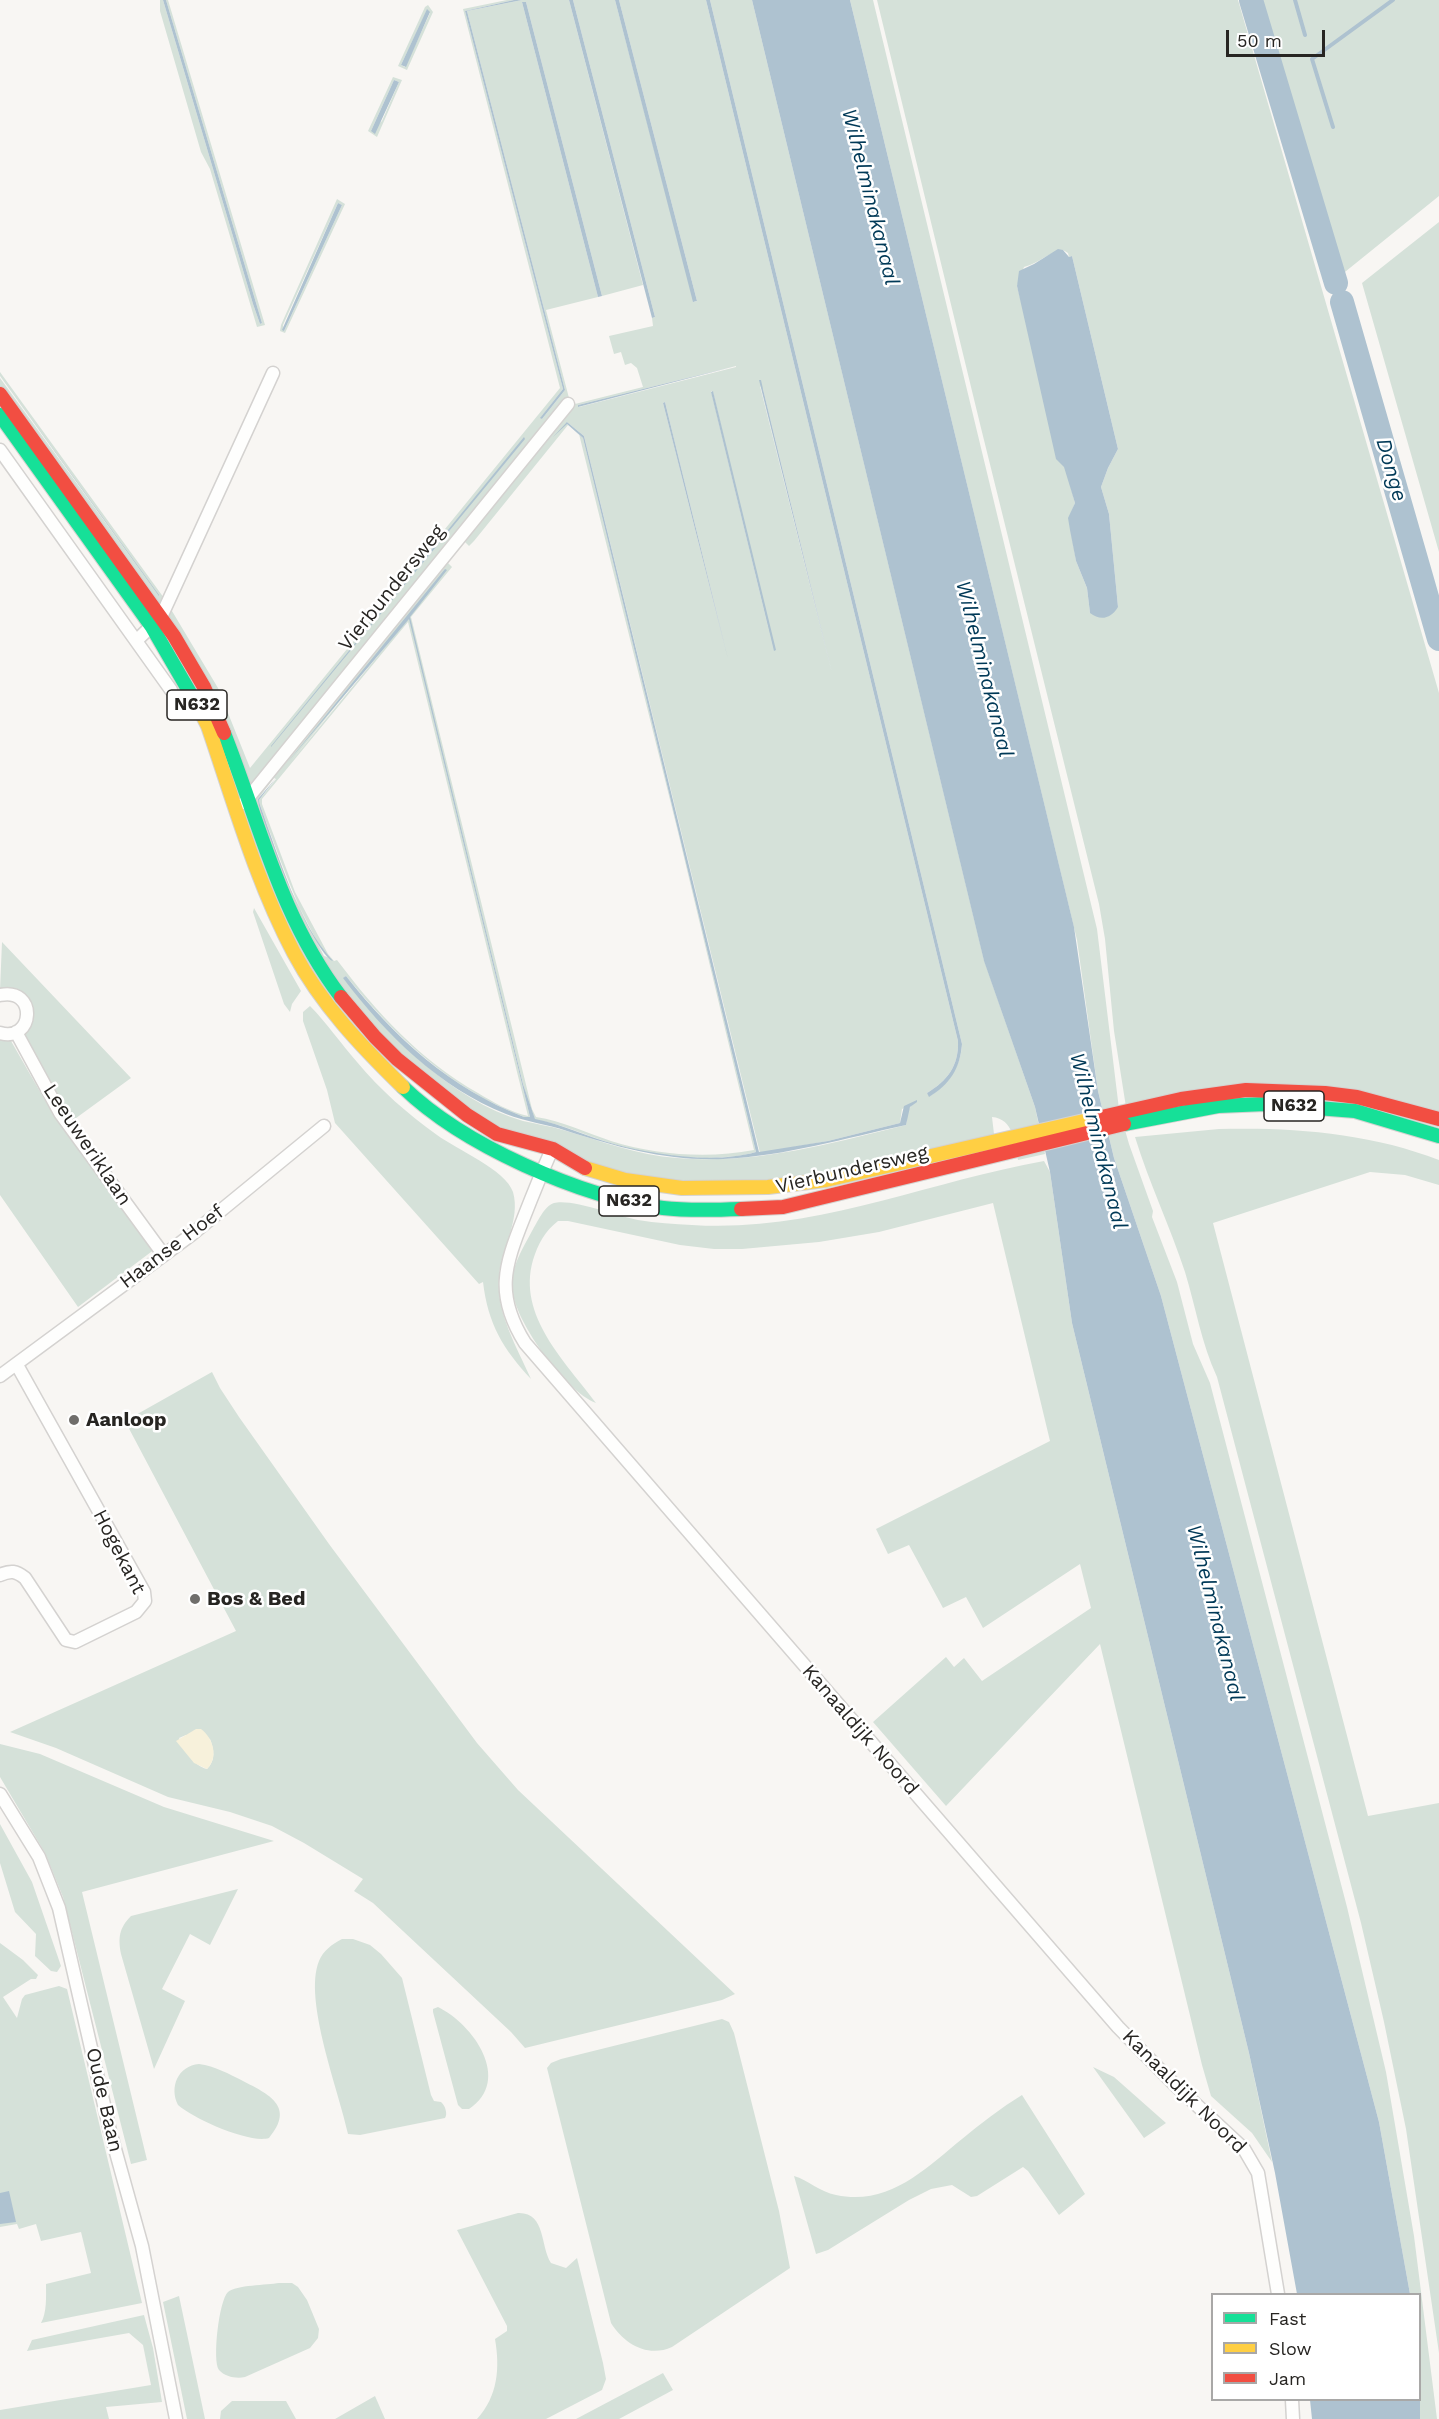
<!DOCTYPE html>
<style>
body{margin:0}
#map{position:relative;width:1439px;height:2419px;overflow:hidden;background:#f8f6f3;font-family:"Work Sans",sans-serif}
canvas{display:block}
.legend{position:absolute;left:1211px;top:2293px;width:210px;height:108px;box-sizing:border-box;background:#fff;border:2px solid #a9a8a7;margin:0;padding:8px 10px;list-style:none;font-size:18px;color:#272522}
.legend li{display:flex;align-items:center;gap:12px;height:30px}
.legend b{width:30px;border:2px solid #a9a8a7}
.scale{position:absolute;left:1226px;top:30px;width:99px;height:27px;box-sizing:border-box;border:3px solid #272522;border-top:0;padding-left:8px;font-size:18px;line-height:21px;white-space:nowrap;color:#272522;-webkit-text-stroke:4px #fff;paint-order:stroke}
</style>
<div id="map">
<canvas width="1439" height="2419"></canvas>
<ul class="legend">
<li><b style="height:8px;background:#16e098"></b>Fast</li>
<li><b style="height:8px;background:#ffcf43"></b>Slow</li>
<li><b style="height:8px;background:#f24e42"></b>Jam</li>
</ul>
<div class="scale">50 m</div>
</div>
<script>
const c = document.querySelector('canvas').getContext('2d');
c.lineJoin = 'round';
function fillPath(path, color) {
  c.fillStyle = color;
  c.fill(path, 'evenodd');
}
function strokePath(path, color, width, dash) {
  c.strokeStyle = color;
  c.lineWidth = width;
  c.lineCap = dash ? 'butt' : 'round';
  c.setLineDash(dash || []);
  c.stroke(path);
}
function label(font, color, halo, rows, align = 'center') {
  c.font = font + ' "Work Sans",sans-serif';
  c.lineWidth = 5;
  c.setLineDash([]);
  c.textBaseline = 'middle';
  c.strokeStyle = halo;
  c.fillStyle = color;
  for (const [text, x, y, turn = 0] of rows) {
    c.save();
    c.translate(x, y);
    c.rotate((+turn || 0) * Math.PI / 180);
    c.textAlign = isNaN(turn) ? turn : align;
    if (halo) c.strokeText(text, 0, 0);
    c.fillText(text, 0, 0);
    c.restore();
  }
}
fillPath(new Path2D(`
 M 160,0 L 163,0 L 253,304 L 260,324 L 262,323 L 166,0 L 168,0 L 265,325 L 257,327 L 210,169 L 201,152 L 160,11 Z
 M 507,0 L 514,0 L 465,11 L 563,389 L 541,417 L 542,419 L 565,390 L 467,11 L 522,0 L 569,0 L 643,285 L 602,296 L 526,2 L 522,2 L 598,297 L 546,310 L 569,398 L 248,790 L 167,612 L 169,606 L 218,688 L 250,768 L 560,388 L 463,9 Z
 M 573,0 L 615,0 L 694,302 L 697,301 L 619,0 L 706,0 L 958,1041 C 959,1066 947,1081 927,1093 L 930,1096 C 948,1084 961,1066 962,1044 L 710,0 L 752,0 L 984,960 L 1035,1107 L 1045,1154 L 1018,1160 C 1014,1142 1014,1119 992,1117 L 994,1134 L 822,1177 L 712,1186 L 598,1170 L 476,1116 L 374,1032 L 304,931 L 250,797 L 441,564 L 448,563 L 452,567 L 411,617 L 532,1109 L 536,1117 C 562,1121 587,1133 611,1141 C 656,1155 708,1159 754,1150 L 677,828 L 579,434 L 568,425 L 474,541 L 469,546 L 465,542 L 464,535 L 573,402 L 575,404 L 643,387 L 637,368 L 631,363 L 625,365 L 621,352 L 614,354 L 609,336 L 653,326 L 652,318 L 655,317 ZM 736,367 L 579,407 L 578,405 L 736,366 ZM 760,386 L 763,389 L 832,673 ZM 711,391 L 713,392 L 774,651 ZM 665,402 L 726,651 L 663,403 ZM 567,422 L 584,436 L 760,1153 L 828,1141 L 900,1123 L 902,1109 L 912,1105 L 908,1110 L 906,1125 C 832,1143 755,1165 677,1158 C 637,1155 601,1141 563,1130 C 550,1126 536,1124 523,1121 C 451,1100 388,1035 344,978 L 346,976 C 396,1037 449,1088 524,1117 L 530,1117 L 409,618 L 289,764 L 446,569 L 409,617 L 523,1084 L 535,1120 C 560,1123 585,1135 610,1143 C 651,1156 714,1164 756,1152 L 583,438 L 567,424 ZM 408,622 L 517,1072 L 528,1116 C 510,1112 493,1102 478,1093 C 420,1060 377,1013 337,960 L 334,961 L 328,954 L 295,892 L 262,804 L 262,799 ZM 274,778 L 276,779 L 259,800 L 260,805 C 270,832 310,947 331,958 L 324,956 L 291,890 L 260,809 L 258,799 Z
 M 850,0 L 873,0 L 1097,929 L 1119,1109 L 1129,1144 L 1153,1211 L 1152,1217 L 1177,1282 L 1193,1344 L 1210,1383 L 1347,1907 L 1386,2072 L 1414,2236 L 1437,2419 L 1420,2419 L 1420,2294 L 1410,2294 L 1379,2122 L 1161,1296 L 1114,1158 L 1098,1091 L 1077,940 Z
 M 877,0 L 1238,0 L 1439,693 L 1439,1115 L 1126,1107 L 1114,1031 L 1105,939 L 1099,904 L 981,428 ZM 1063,250 L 1068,253 L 1069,257 L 1072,256 L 1118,449 L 1108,468 L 1101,487 L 1109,514 L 1118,607 L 1090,613 L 1087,588 L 1076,561 L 1069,518 L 1075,503 L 1017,286 L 1024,267 C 1039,263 1049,252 1063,250 Z
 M 1254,0 L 1439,0 L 1439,196 L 1335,280 Z
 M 428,5 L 433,12 L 407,70 L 398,66 L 425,7 ZM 427,10 L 430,13 L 405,67 L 401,65 Z
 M 393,77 L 402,80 L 377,137 L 368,131 ZM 394,80 L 399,82 L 382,121 L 371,131 Z
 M 337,199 L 345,204 L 285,333 L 280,331 L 281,325 ZM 338,203 L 342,205 L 284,331 L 283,325 Z
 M 1439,222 L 1439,552 L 1362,283 Z
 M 0,372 L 164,598 L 161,605 L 0,387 L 0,378 L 159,596 L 0,376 Z
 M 254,908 L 301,991 L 292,1004 L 290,1012 L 284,1004 L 253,912 Z
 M 2,942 L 131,1078 L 72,1121 L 63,1109 L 25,1035 C 43,1014 28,983 0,990 Z
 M 310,1006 C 327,1023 341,1044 357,1062 C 380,1090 408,1114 437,1135 C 456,1149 506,1170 513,1192 C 521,1220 501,1249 499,1277 C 496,1313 517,1347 531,1379 C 503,1349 488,1324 483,1282 L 479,1284 L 335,1123 L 327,1090 L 303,1021 L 303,1012 Z
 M 0,1040 L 11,1041 L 54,1116 L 155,1249 L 78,1307 L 0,1195 Z
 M 1219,1129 C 1292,1127 1370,1133 1439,1160 L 1439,1185 L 1405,1175 L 1370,1172 L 1213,1223 L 1368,1816 L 1439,1803 L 1439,2353 L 1406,2129 L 1384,2022 L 1361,1923 L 1217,1377 C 1201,1342 1196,1308 1185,1272 C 1170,1226 1149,1183 1135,1137 Z
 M 1044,1161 L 1050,1172 L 1072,1323 L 1249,2053 L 1272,2162 L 1252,2133 L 1211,2096 L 1202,2065 L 1100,1644 L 946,1806 L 873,1722 L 946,1657 L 954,1667 L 964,1658 L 982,1681 L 1091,1608 L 1080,1564 L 983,1628 L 966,1597 L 943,1608 L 909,1545 L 888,1554 L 876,1529 L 1050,1441 L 993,1203 L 879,1232 L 819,1242 L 742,1249 L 714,1249 L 680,1245 L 568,1221 L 558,1221 C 545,1231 538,1244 533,1260 C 517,1316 565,1361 596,1403 C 566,1392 512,1319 512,1286 C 511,1267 523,1248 532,1231 C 537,1223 544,1206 554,1203 C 570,1198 619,1216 638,1220 C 656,1223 674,1224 692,1225 C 814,1233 926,1182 1044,1161 Z
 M 212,1372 L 220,1388 L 239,1417 L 329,1544 L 477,1743 L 518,1790 L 735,1994 L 722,2000 L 525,2048 L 511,2032 L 373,1903 L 354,1891 L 363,1879 L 304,1843 L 272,1826 L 230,1812 L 168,1797 L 56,1748 L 10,1732 L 236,1631 L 125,1421 ZM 186,1735 L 210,1739 C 214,1750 216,1760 207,1769 C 192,1765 187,1751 179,1738 Z
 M 0,1744 L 40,1754 L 164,1807 L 274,1841 L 82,1892 L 147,2160 L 131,2164 L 63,1897 L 45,1853 L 0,1777 Z
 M 0,1824 L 32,1882 L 61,1966 L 57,1972 L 51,1971 L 35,1956 L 36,1934 L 15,1912 L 0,1863 Z
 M 238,1889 L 210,1945 L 190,1934 L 162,1989 L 185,2001 L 154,2069 L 121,1954 C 118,1938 119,1928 131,1916 Z
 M 342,1939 L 353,1939 L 370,1945 L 381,1954 L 402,1978 L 431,2095 L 434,2101 L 441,2102 C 445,2105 448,2114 445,2118 L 360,2135 L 348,2134 C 339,2091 303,2000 319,1961 C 323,1951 332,1944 342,1939 Z
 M 0,1943 L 23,1960 L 38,1975 L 36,1979 L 31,1979 L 3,1997 L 17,2018 L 22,1999 L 25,1995 L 59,1986 L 67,1989 L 142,2303 L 41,2323 C 47,2312 46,2297 46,2284 L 91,2273 L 81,2232 L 41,2241 L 36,2224 L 19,2229 L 17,2224 L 0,2227 Z
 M 438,2007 C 473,2024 513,2080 469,2109 L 462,2109 L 458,2105 L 433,2012 L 433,2009 Z
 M 722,2019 L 729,2022 L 734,2033 L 779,2211 L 790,2268 L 672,2347 C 648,2358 624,2344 611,2323 L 547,2068 L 551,2063 L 561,2059 Z
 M 199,2064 C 215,2066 229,2074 243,2081 C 268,2094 296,2106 269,2138 C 250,2144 194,2119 178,2105 C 169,2087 178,2066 199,2064 Z
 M 1093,2067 L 1114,2077 L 1166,2123 L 1144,2138 Z
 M 1022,2095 L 1085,2194 L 1059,2215 L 1028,2171 L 1023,2167 L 977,2196 L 971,2197 L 952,2185 L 931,2189 L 909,2200 L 828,2250 L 816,2254 L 794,2176 C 808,2180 820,2192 836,2195 C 889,2206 924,2170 962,2139 C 981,2123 1001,2108 1022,2095 Z
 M 518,2213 C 546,2212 540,2246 551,2263 L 566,2268 L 577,2258 L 603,2363 L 606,2379 L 602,2390 L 546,2419 L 477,2419 C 498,2396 500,2368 495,2339 L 507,2331 L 507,2326 L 457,2230 Z
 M 279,2283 L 292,2283 L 298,2287 L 307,2300 L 319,2329 L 318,2338 L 310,2348 L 245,2377 C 237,2379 225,2377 219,2370 C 212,2361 219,2300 228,2292 C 236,2285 267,2285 279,2283 Z
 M 179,2296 L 205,2419 L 187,2419 L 163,2302 Z
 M 144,2315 L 153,2348 L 162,2402 L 106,2407 L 109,2419 L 0,2419 L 0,2410 L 151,2385 L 143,2345 L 129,2333 L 27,2351 L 32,2340 Z
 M 663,2373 L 673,2390 L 619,2419 L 576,2419 Z
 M 375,2396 L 385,2419 L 335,2419 Z
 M 232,2401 L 286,2401 L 296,2419 L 220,2419 L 221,2411 Z`), '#d5e1d9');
fillPath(new Path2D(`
 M 196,1729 L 201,1729 C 213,1738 219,1757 207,1769 L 194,1763 L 176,1741 Z`), '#f7f1db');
fillPath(new Path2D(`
 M 163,0 L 166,0 L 262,323 L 260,324 L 253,304 Z
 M 514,0 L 522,0 L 467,11 L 565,390 L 542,419 L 540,418 L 563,389 L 465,11 Z
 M 569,0 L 573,0 L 655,317 L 652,318 Z
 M 615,0 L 619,0 L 697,301 L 693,302 Z
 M 706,0 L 710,0 L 962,1044 C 960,1069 950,1084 929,1097 L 927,1093 C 947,1081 959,1066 958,1041 Z
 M 752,0 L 850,0 L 1074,927 L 1098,1091 L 1114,1158 L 1161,1296 L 1379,2122 L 1410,2294 L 1297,2294 L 1275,2173 L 1249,2053 L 1072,1323 L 1050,1172 L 1035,1107 L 984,961 Z
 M 522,2 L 526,2 L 602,296 L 598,297 Z
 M 427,9 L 430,12 L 406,67 L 401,65 Z
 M 394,80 L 399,82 L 375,134 L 371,131 Z
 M 338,203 L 342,205 L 284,331 L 282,330 Z
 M 1058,249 L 1063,250 L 1069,257 L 1072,256 L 1118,449 L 1108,468 L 1101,487 L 1109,514 L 1118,607 C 1111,619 1100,621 1090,613 L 1087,588 L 1076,561 L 1070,530 L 1068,518 L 1075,503 L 1064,467 L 1056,459 L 1017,286 L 1019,271 L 1034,264 Z
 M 736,366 L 578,407 L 578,405 Z
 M 0,376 L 159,595 L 159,596 Z
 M 759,380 L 761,380 L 763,389 L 832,673 Z
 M 713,391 L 776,650 L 774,651 L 711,392 Z
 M 665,402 L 728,659 L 663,403 Z
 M 567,422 L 584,436 L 759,1152 L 828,1141 L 900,1123 L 904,1106 L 917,1100 L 917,1102 L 910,1107 L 906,1125 C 845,1138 786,1156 723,1159 C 666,1161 621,1148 567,1131 C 547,1124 526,1122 506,1114 C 440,1088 385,1034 343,978 L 346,976 C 395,1038 450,1088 524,1117 L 530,1117 L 409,619 L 287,763 L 445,569 L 447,570 L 410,617 L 523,1084 L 535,1119 C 562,1124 587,1137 614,1144 C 655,1155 715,1164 756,1152 L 583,438 L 567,424 L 553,437 Z
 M 524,437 L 525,439 L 271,747 L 271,746 Z
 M 276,778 L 259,800 L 260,805 C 278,855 297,922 333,961 C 315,956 258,820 258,799 Z
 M 9,2191 L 16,2222 L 0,2224 L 0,2193 Z
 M 1420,2376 L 1420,2419 L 1312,2419 L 1310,2400 L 1420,2400 Z`), '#aec2d0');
strokePath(new Path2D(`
 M 1295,0 L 1305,35
 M 1333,127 L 1312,59 L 1393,0`), '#aec2d0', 4);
strokePath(new Path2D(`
 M 1251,0 L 1336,283
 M 1342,302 L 1439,639`), '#aec2d0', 24);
const street = new Path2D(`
 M 0,450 L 171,690
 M 137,640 L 161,617 L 273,373
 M 244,803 L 568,404
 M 0,995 C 38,987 34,1043 0,1033
 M 16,1032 L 60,1113 L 163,1254
 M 552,1149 C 542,1172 533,1194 524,1217 C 504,1267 495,1295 525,1343 L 1118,2027 L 1174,2084 L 1244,2149 L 1258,2173 L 1278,2294
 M 0,1376 L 191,1235 L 324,1126
 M 0,1575 C 11,1570 16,1571 25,1578 L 66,1640 L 75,1642 L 136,1612 L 145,1601 L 144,1592 L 17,1365
 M 0,1794 L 39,1857 L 59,1908 L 110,2131 L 142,2246 L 176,2419
 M 1292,2400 L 1293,2419`);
const fast = new Path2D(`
 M 0,415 L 152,627 L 200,710
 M 224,733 C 260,824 280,917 341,997
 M 403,1087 C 463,1145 580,1197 663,1208 C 688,1211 716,1210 741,1209
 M 1124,1124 L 1218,1106 L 1266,1104 L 1355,1111 L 1439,1136`);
const slow = new Path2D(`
 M 200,710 L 208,726 C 234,802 256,881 294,953 C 321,1004 362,1047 403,1087
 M 585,1168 L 625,1180 L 682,1188 L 768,1187 L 826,1180 L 1097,1118`);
const jam = new Path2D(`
 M 0,394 L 174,636 L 204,687 L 224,733
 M 341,997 L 375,1037 L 397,1059 L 467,1115 L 497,1134 L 553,1149 L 585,1168
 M 1097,1118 L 1181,1099 L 1246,1090 L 1325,1093 L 1357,1097 L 1439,1119
 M 741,1209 L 783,1207 L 1124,1124`);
strokePath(street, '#d4d2d0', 15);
strokePath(fast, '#d4d2d0', 16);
strokePath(slow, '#d4d2d0', 16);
strokePath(jam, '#d4d2d0', 16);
strokePath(street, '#fefefd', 12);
strokePath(fast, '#16e098', 14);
strokePath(slow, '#ffcf43', 14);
strokePath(jam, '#f24e42', 14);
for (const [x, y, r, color] of [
 [74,1420,6,"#706e6b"],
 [195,1599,6,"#706e6b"]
]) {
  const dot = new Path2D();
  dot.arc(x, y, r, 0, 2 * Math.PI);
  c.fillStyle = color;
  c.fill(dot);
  strokePath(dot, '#fff', 2);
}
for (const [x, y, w] of [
 [197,705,60],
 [1294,1106,60],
 [629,1201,60]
]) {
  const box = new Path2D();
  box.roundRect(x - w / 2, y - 15, w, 30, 4.5);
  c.fillStyle = '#fff';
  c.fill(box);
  strokePath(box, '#272522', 1.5);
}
label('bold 18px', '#272522', null, [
 ["N632",197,705],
 ["N632",1294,1106],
 ["N632",629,1201]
]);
label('20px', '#272522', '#fff', [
 ["Vierbundersweg",392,588,-51],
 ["Leeuweriklaan",87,1145,56],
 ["Vierbundersweg",852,1170,-13],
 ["Haanse Hoef",172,1247,-37],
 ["Hogekant",119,1552,63],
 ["Kanaaldijk Noord",860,1730,49],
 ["Kanaaldijk Noord",1184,2092,45],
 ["Oude Baan",104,2100,77]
]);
label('bold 20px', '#272522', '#fff', [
 ["Aanloop",86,1420],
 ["Bos & Bed",207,1599]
], 'left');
label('italic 21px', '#003957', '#fff', [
 ["Wilhelminakanaal",870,197,76],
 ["Donge",1391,470,74],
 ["Wilhelminakanaal",984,669,76],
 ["Wilhelminakanaal",1098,1141,76],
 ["Wilhelminakanaal",1215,1613,76]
]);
</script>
